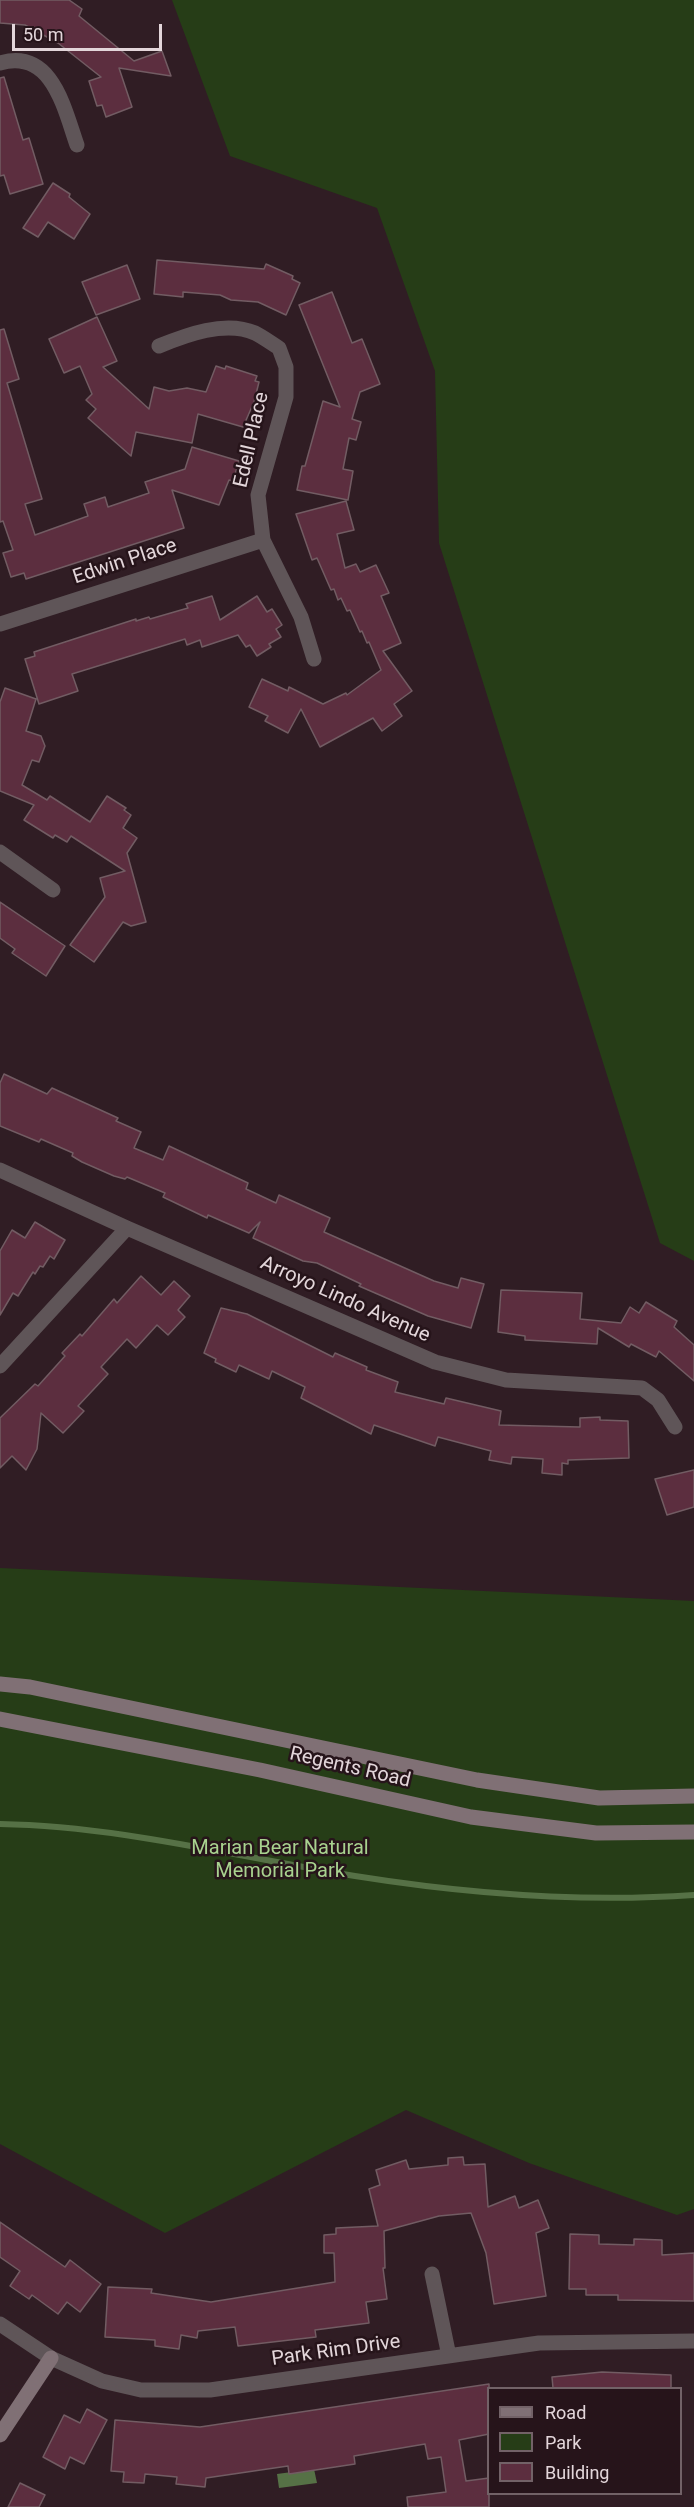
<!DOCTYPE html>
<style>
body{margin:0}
#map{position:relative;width:694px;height:2507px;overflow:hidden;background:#301d24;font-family:Roboto,sans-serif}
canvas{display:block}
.legend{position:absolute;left:487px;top:2387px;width:195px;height:108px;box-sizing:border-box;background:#26141a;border:2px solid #726267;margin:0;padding:8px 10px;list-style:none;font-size:18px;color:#e3d6da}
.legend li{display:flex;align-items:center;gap:12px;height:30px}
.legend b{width:30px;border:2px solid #726267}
.scale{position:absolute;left:12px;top:24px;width:150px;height:27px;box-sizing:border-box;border:3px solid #e3d6da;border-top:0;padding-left:8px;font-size:18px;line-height:21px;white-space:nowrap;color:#e3d6da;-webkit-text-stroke:4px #26141a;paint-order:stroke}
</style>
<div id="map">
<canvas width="694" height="2507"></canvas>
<ul class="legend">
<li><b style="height:8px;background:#807075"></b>Road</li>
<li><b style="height:16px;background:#263d17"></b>Park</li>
<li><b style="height:16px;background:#5c2e3f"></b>Building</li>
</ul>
<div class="scale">50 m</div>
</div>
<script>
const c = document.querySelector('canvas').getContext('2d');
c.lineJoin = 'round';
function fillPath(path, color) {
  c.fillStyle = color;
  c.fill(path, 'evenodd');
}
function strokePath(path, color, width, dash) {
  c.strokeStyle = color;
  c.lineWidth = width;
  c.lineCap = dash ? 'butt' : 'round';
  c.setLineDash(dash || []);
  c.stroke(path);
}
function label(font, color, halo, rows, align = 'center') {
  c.font = font + ' Roboto,sans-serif';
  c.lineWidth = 5;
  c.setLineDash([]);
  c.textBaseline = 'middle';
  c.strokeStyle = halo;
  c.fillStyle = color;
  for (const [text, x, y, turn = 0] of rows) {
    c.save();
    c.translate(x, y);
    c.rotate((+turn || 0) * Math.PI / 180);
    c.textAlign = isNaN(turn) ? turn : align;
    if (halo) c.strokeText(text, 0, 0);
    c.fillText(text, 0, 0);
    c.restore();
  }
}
fillPath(new Path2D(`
 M 172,0 L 694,0 L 694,1261 L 660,1243 L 439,543 L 435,371 L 377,208 L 230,156 Z
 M 0,1568 L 694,1601 L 694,2209 L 677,2215 L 529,2163 L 406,2110 L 165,2233 L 0,2144 Z`), '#263d17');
fillPath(new Path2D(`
 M 314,2469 L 317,2483 L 279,2488 L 277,2474 Z`), '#567146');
strokePath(new Path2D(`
 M 0,1824 C 120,1826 237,1857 355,1876 C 468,1894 579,1903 694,1895`), '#567146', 6);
const building = new Path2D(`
 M 0,0 L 69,0 L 82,9 L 79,16 L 134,61 L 162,51 L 171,76 L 119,68 L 132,107 L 106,117 L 102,105 L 97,106 L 89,81 L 101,77 L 58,43 L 25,25 L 0,23 Z
 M 4,77 L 23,140 L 29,138 L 43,184 L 10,194 L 4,175 L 0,176 L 0,78 Z
 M 53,183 L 70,194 L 69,197 L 90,214 L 74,239 L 48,222 L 38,237 L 23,228 Z
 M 157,260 L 264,269 L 266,264 L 293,276 L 292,279 L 300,283 L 286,315 L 258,302 L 231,300 L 220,295 L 183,292 L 183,297 L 154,294 Z
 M 127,265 L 140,299 L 96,315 L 82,282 Z
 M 332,292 L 352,343 L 362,339 L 380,384 L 360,392 L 352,419 L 361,422 L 356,440 L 349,438 L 343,469 L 353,471 L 348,500 L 297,490 L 302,466 L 305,466 L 323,401 L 340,407 L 299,305 Z
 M 97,317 L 117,361 L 103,367 L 149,409 L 154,387 L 169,391 L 187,388 L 206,392 L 216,366 L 225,369 L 226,366 L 257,376 L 255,381 L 259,382 L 254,402 L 243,427 L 198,414 L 192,443 L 136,432 L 131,456 L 88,418 L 96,409 L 86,400 L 92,394 L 80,366 L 64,373 L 49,339 Z
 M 4,329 L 19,379 L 7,383 L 42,499 L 25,504 L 35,535 L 88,516 L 84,504 L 105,497 L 108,507 L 149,493 L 145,482 L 185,469 L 192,447 L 239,461 L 233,481 L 229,480 L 219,505 L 172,490 L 184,528 L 26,579 L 24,573 L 11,577 L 3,553 L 13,550 L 3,521 L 0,522 L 0,330 Z
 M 346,501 L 354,530 L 337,534 L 345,568 L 356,564 L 360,572 L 376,565 L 389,593 L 381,596 L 401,643 L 383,651 L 412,691 L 394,704 L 402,716 L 382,731 L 373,718 L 320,747 L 301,709 L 288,733 L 265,721 L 268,716 L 249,707 L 262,679 L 288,691 L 289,687 L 323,704 L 346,693 L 347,695 L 381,670 L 369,642 L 367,643 L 362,631 L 360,632 L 350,610 L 347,611 L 341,598 L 338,600 L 334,589 L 331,590 L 317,558 L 312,560 L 296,514 Z
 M 212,596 L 220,620 L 257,596 L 267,612 L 272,609 L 282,625 L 276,629 L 281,637 L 269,644 L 271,647 L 257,656 L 250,645 L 246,647 L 238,635 L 202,647 L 200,640 L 187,645 L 185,639 L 72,674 L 78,691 L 39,704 L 25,659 L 35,656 L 34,652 L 136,619 L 136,621 L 149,617 L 150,619 L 188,608 L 186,604 Z
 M 5,688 L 36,699 L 26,731 L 41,736 L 45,746 L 39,762 L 32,760 L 22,785 L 47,800 L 50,796 L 90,822 L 107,796 L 126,808 L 124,810 L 131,815 L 123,828 L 137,838 L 127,853 L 146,922 L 131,926 L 123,922 L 94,962 L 70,945 L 105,897 L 100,878 L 125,871 L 71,836 L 67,842 L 55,835 L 53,838 L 24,820 L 34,805 L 0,791 L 0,702 Z
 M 0,902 L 65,946 L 46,976 L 12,953 L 15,949 L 0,938 Z
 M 4,1074 L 47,1094 L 52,1088 L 118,1118 L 116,1121 L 141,1132 L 134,1148 L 163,1160 L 169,1146 L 248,1183 L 246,1189 L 276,1203 L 279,1195 L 330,1218 L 324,1232 L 434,1281 L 458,1288 L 461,1278 L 484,1284 L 471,1328 L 428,1316 L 359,1286 L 361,1284 L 317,1263 L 303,1261 L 253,1238 L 260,1222 L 249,1233 L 208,1215 L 207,1218 L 163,1197 L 165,1193 L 127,1177 L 125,1179 L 114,1176 L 82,1162 L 72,1156 L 73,1153 L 41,1139 L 39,1142 L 0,1126 L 0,1083 Z
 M 35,1222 L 65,1240 L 54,1259 L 50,1256 L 43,1267 L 40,1266 L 35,1274 L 33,1272 L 18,1296 L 13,1293 L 0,1315 L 0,1251 L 12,1230 L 25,1238 Z
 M 141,1276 L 161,1295 L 174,1281 L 190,1296 L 178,1310 L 185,1317 L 168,1335 L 157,1325 L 136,1348 L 127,1339 L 101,1367 L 108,1374 L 78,1406 L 84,1411 L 63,1433 L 41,1413 L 37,1449 L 26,1470 L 12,1456 L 0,1468 L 0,1418 L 35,1384 L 38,1386 L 65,1356 L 62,1353 L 80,1334 L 82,1336 L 114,1299 L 117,1303 Z
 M 501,1290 L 582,1293 L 580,1319 L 621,1323 L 630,1307 L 639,1313 L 646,1302 L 677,1321 L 674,1327 L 694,1345 L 694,1381 L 659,1351 L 656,1357 L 631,1344 L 629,1347 L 598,1328 L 597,1344 L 525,1340 L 525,1336 L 498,1332 Z
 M 221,1308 L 247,1314 L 333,1357 L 335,1353 L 367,1367 L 366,1370 L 398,1382 L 395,1392 L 444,1404 L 446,1398 L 501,1411 L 499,1425 L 580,1427 L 580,1418 L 600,1417 L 600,1420 L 628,1421 L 629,1458 L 568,1460 L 568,1464 L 562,1463 L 562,1475 L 542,1473 L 543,1459 L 512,1457 L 511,1464 L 489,1460 L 491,1451 L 438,1437 L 435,1446 L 374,1425 L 371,1434 L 301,1398 L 305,1387 L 272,1371 L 269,1379 L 239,1365 L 236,1372 L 215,1362 L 216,1359 L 204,1353 Z
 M 694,1470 L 694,1507 L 667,1515 L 655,1479 Z
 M 463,2157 L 464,2165 L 485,2164 L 488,2207 L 515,2196 L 519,2208 L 538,2200 L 549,2228 L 536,2233 L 546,2296 L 494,2304 L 486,2253 L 471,2213 L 439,2216 L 384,2231 L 385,2268 L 383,2268 L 387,2299 L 366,2302 L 369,2323 L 315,2330 L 316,2337 L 238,2346 L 235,2327 L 198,2331 L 197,2338 L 181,2335 L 179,2349 L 155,2346 L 155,2340 L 105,2337 L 108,2287 L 152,2289 L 151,2293 L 211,2302 L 335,2282 L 334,2253 L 324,2253 L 324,2235 L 336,2234 L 336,2228 L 378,2226 L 369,2189 L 380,2185 L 376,2170 L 406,2160 L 409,2169 L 448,2165 L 448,2158 Z
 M 0,2222 L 65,2267 L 70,2260 L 101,2284 L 80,2312 L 67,2302 L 58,2314 L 32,2295 L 29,2299 L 10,2286 L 20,2271 L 0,2257 Z
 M 570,2234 L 599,2235 L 599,2244 L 634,2245 L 634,2239 L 662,2240 L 662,2255 L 694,2253 L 694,2301 L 618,2300 L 618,2295 L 586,2295 L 586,2289 L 569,2289 Z
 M 602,2372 L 671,2375 L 671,2388 L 553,2388 L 552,2377 Z
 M 489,2384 L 489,2434 L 459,2440 L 466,2481 L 489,2478 L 489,2507 L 408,2507 L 407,2497 L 446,2492 L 441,2457 L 428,2459 L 425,2444 L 354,2456 L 355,2464 L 289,2474 L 288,2466 L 206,2478 L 205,2487 L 176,2484 L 177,2477 L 145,2474 L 144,2483 L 123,2482 L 124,2472 L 111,2471 L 115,2420 L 200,2427 Z
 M 87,2409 L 107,2420 L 84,2464 L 70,2457 L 65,2469 L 43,2457 L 64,2415 L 80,2423 Z
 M 20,2483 L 45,2495 L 39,2507 L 8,2507 Z`);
fillPath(building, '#5c2e3f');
strokePath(building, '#725c63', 1.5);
strokePath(new Path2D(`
 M 0,63 C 52,48 64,108 77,145
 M 159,346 C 186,335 225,320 255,333 C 263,337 271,343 279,348 L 286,367 L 286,397 L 258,495 L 263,540 L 301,617 L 314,659
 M 0,624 L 263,540
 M 0,852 L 53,890
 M 0,1170 L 127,1228 L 435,1362 L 506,1380 L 642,1388 L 658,1400 L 675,1427
 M 0,1366 L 127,1228
 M 432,2274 L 449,2356
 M 0,2324 L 51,2358 L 102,2381 L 141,2390 L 210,2390 L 539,2343 L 694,2341`), '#5f5558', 15);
strokePath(new Path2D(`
 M 0,1684 L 30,1687 L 477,1780 L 599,1798 L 694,1796
 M 0,1719 L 260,1770 L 471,1817 L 596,1833 L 694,1832
 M 0,2435 L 51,2358`), '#807075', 15);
label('20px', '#e3d6da', '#26141a', [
 ["Edell Place",252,440,-77],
 ["Edwin Place",125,562,-18],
 ["Arroyo Lindo Avenue",345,1300,24],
 ["Regents Road",350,1768,13],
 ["Park Rim Drive",336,2351,-8]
]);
label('20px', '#a8d28f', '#26141a', [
 ["Marian Bear Natural",280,1849],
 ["Memorial Park",280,1872]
]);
</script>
